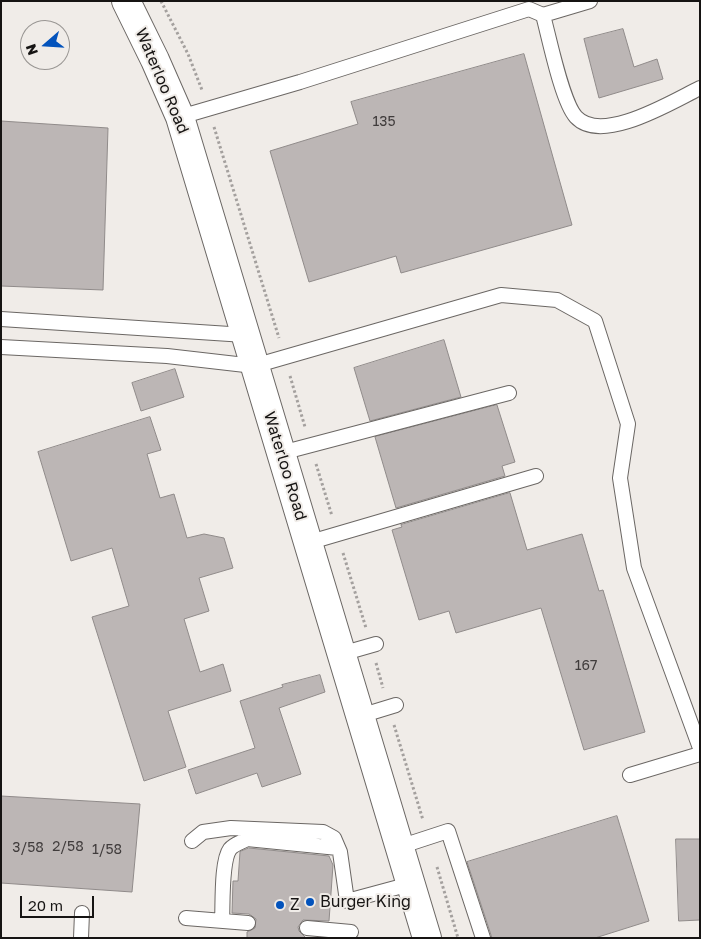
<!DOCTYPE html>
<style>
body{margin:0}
#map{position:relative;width:701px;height:939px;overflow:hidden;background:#f0ece8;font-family:"Golos Text",sans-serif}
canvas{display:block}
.frame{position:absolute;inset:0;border:2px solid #161413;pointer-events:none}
.north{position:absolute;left:20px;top:20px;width:50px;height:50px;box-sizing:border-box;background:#f0ece8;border:1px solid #999693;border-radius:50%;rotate:251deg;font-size:14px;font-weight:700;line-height:20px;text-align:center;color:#161413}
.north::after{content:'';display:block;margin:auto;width:18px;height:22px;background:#0353bc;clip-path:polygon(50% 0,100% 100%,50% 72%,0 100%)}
.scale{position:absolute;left:20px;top:896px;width:74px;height:22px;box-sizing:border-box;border:2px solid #161413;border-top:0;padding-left:6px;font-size:15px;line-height:18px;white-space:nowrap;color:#161413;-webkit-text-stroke:4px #f0ece8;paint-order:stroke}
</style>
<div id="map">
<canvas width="701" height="939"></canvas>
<div class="frame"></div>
<div class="north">N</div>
<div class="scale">20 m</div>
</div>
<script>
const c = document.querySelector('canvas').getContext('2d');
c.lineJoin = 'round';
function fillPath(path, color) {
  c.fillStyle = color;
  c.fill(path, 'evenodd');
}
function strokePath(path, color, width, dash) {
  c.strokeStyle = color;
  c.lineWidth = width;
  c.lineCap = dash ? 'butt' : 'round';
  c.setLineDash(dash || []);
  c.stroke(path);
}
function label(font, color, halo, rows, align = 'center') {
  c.font = font + ' "Golos Text",sans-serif';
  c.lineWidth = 4;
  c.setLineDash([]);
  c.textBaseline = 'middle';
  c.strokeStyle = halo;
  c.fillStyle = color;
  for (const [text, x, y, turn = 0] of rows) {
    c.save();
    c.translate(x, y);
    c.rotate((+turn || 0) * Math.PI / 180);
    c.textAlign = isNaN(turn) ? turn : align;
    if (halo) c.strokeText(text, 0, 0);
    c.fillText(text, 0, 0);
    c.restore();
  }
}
const building = new Path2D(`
 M 623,29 L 634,67 L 657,59 L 663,79 L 599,98 L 584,39 Z
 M 524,54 L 572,225 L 401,273 L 396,256 L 309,282 L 270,151 L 358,124 L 351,102 Z
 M 1,121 L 108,128 L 103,290 L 1,286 Z
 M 444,340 L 461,397 L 370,421 L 354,368 Z
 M 175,369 L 184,397 L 141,411 L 132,383 Z
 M 497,405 L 515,462 L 502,466 L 505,476 L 396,508 L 375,437 Z
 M 150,417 L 161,450 L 147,454 L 160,498 L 174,494 L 187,538 L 204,534 L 224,538 L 233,568 L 199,578 L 209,611 L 184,619 L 200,672 L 223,664 L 231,691 L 168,711 L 186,767 L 144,781 L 92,617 L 129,606 L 112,548 L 71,561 L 38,452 Z
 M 510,493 L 527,550 L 582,534 L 599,591 L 603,590 L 645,732 L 584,750 L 541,608 L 456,633 L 449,611 L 419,620 L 392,530 L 402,527 L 401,525 Z
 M 320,675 L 325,692 L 279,708 L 301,774 L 262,787 L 257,773 L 196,794 L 188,770 L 255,748 L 240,701 L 283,687 L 282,685 Z
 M 1,796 L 140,804 L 132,892 L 1,883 Z
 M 617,816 L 649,921 L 595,938 L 492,938 L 467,862 Z
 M 676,839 L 700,839 L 700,920 L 679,921 Z
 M 249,848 L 329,856 L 333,865 L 329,921 L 303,920 L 298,927 L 299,931 L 306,938 L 247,938 L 247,932 L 255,928 L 256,919 L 249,914 L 232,913 L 233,881 L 238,881 L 240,852 Z`);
fillPath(building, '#bcb6b5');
strokePath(building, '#908b8a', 1);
const service = new Path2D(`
 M 543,15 L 590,1
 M 180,117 L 300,82 L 529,9 L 543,15 C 549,37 562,102 576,117 C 602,145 673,101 700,88
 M 1,319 L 245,335
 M 1,347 L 167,356 L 254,366 L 501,295 L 557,300 L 595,321 L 628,424 L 620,478 L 634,568 L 700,748
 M 281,453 L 509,393
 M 307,543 L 536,476
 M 341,654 L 376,644
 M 360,716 L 396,705
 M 630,775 L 700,754
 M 192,841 L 203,832 L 231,828 L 323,832 L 334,838 L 340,852 L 347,901 L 410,884
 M 399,847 L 448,831 L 483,938
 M 186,918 L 248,923
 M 222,921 C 223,905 221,861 230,849 C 234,844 242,842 247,839 L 338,848
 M 307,928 L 351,932
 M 81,938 L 82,913`);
const tertiary = new Path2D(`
 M 126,1 L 155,60 L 180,117 L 427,938`);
strokePath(service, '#6b6764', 16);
strokePath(tertiary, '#6b6764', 30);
strokePath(new Path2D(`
 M 161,1 L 188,54 L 202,90
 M 214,127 L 279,338
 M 290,376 L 305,427
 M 316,464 L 332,516
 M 343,553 L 366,628
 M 376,663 L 383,688
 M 394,725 L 423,820
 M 437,867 L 458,938`), '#a4a09e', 3, [2.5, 2.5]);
strokePath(service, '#fff', 14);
strokePath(tertiary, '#fff', 28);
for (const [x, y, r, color] of [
 [310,902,5,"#0353bc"],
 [280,905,5,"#0353bc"]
]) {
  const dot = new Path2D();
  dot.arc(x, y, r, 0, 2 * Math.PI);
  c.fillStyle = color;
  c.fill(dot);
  strokePath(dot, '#f0ece8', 2);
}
label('14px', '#403c3c', null, [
 ["135",384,122],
 ["167",586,666],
 ["2/58",68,847],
 ["3/58",28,848],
 ["1/58",107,850]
]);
label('16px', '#161413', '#f0ece8', [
 ["Waterloo Road",162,81,67],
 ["Waterloo Road",285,466,73]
]);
label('16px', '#161413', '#f0ece8', [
 ["Burger King",320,902],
 ["Z",290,905]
], 'left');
</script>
